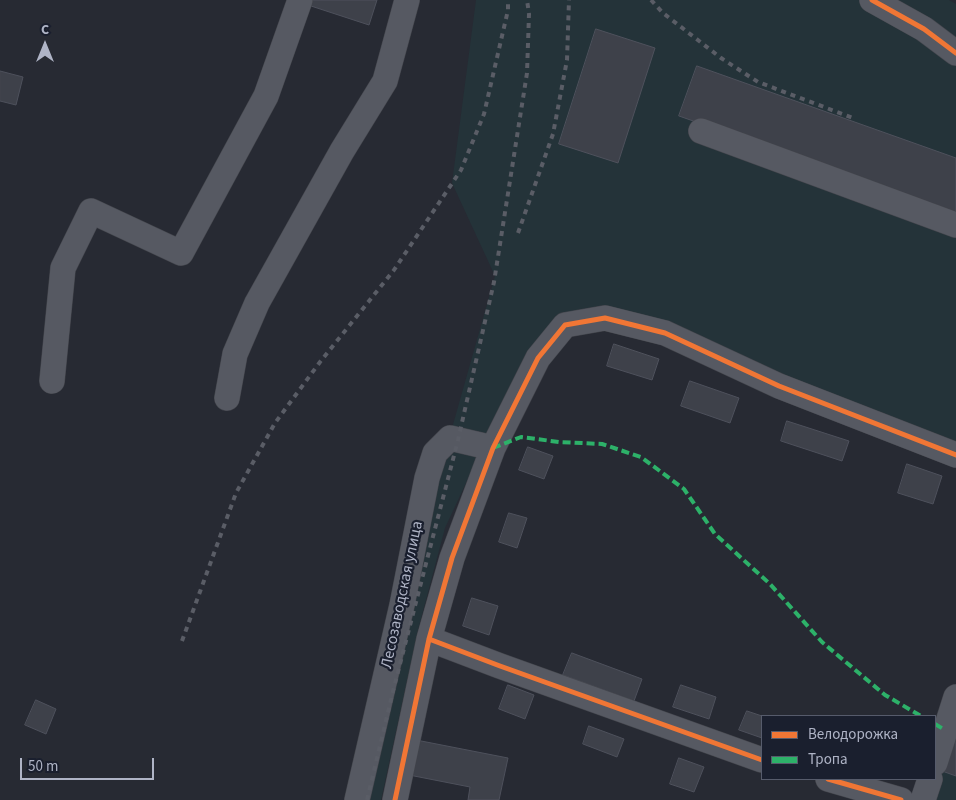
<!DOCTYPE html>
<meta charset="utf-8">
<style>
body{margin:0}
#map{position:relative;width:956px;height:800px;overflow:hidden;background:#272a33;font-family:"Source Sans 3",sans-serif}
canvas{display:block}
.legend{position:absolute;left:761px;top:715px;width:175px;height:65px;box-sizing:border-box;background:#1a1f2e;border:1px solid #565b6b;margin:0;padding:6px 9px;list-style:none;font-size:15px;color:#afb4c6}
.legend li{display:flex;align-items:center;gap:10px;height:25px}
.legend b{width:25px;border:1px solid #565b6b}
.north{position:absolute;left:20px;top:20px;width:50px;height:50px;-webkit-text-stroke:4px #1a1f2e;paint-order:stroke;rotate:0deg;font-size:14px;font-weight:700;line-height:20px;text-align:center;color:#afb4c6}
.north::after{content:'';display:block;margin:auto;width:18px;height:22px;background:#afb4c6;clip-path:polygon(50% 0,100% 100%,50% 72%,0 100%)}
.scale{position:absolute;left:20px;top:758px;width:134px;height:22px;box-sizing:border-box;border:2px solid #afb4c6;border-top:0;padding-left:6px;font-size:15px;line-height:18px;white-space:nowrap;color:#afb4c6;-webkit-text-stroke:4px #1a1f2e;paint-order:stroke}
</style>
<div id="map">
<canvas width="956" height="800"></canvas>
<ul class="legend">
<li><b style="height:6px;background:#f07635"></b>Велодорожка</li>
<li><b style="height:6px;background:#2db169"></b>Тропа</li>
</ul>
<div class="north">С</div>
<div class="scale">50 m</div>
</div>
<script>
const c = document.querySelector('canvas').getContext('2d');
c.lineJoin = 'round';
function fillPath(path, color) {
  c.fillStyle = color;
  c.fill(path, 'evenodd');
}
function strokePath(path, color, width, dash) {
  c.strokeStyle = color;
  c.lineWidth = width;
  c.lineCap = dash ? 'butt' : 'round';
  c.setLineDash(dash || []);
  c.stroke(path);
}
function label(font, color, halo, rows, align = 'center') {
  c.font = font + ' "Source Sans 3",sans-serif';
  c.lineWidth = 4.5;
  c.setLineDash([]);
  c.textBaseline = 'middle';
  c.strokeStyle = halo;
  c.fillStyle = color;
  for (const [text, x, y, turn = 0] of rows) {
    c.save();
    c.translate(x, y);
    c.rotate((+turn || 0) * Math.PI / 180);
    c.textAlign = isNaN(turn) ? turn : align;
    if (halo) c.strokeText(text, 0, 0);
    c.fillText(text, 0, 0);
    c.restore();
  }
}
fillPath(new Path2D(`
 M 476,0 L 949,0 L 956,4 L 956,455 L 661,323 L 562,314 L 494,423 L 445,528 L 418,630 L 381,800 L 368,800 L 402,605 L 495,276 L 452,183 Z
 M 935,768 L 956,776 L 956,800 L 922,800 Z`), '#243339');
const building = new Path2D(`
 M 313,0 L 377,0 L 369,25 L 311,6 Z
 M 596,29 L 655,48 L 618,163 L 559,144 Z
 M 697,66 L 956,158 L 956,213 L 679,116 Z
 M 0,71 L 23,77 L 16,105 L 0,101 Z
 M 614,344 L 659,359 L 652,380 L 607,366 Z
 M 690,381 L 739,398 L 730,423 L 681,406 Z
 M 787,421 L 849,441 L 842,461 L 781,441 Z
 M 528,447 L 553,456 L 544,479 L 519,470 Z
 M 907,464 L 942,476 L 933,504 L 898,493 Z
 M 509,513 L 527,518 L 517,548 L 499,542 Z
 M 472,598 L 498,606 L 489,635 L 463,626 Z
 M 572,653 L 642,679 L 634,701 L 563,675 Z
 M 508,685 L 534,695 L 525,719 L 499,709 Z
 M 681,685 L 716,697 L 709,719 L 673,707 Z
 M 36,700 L 56,709 L 46,734 L 25,725 Z
 M 747,711 L 762,716 L 762,738 L 739,730 Z
 M 589,726 L 624,739 L 617,757 L 583,744 Z
 M 956,728 L 956,776 L 942,771 Z
 M 411,739 L 508,758 L 499,800 L 468,800 L 470,787 L 404,774 Z
 M 679,758 L 704,767 L 694,792 L 670,784 Z`);
fillPath(building, '#3e414a');
strokePath(building, '#4e515c', 1);
const minor = new Path2D(`
 M 872,0 L 924,29 L 956,53
 M 701,131 L 956,225
 M 52,381 L 63,268 L 91,211 L 181,253 L 266,96 L 300,0
 M 227,398 L 235,354 L 257,303 L 342,151 L 385,81 L 407,0
 M 429,639 L 500,666 L 762,760
 M 935,763 L 956,697
 M 828,779 L 901,800
 M 357,800 L 402,605 L 427,478 L 435,453 L 450,438 L 493,448
 M 395,800 L 429,639 L 452,558 L 493,448 L 538,358 L 565,325 L 605,318 L 665,333 L 779,386 L 956,455
 M 923,800 L 930,779`);
strokePath(minor, '#43454c', 26);
strokePath(minor, '#565962', 25);
strokePath(new Path2D(`
 M 651,0 L 663,13 L 721,58 L 758,82 L 853,118
 M 518,233 L 553,134 L 567,60 L 569,0
 M 182,641 L 236,493 L 275,423 L 320,362 L 394,270 L 461,170 L 484,114 L 508,10 L 508,0
 M 367,800 L 393,691 L 458,440 L 494,282 L 527,73 L 529,14 L 527,0`), '#5a5d66', 4, [5, 5]);
strokePath(new Path2D(`
 M 493,448 L 521,437 L 559,442 L 602,444 L 641,457 L 684,489 L 715,534 L 770,584 L 822,642 L 885,695 L 921,716
 M 935,724 L 945,730`), '#2db169', 4, [8, 4]);
strokePath(new Path2D(`
 M 872,0 L 924,29 L 956,53
 M 429,639 L 500,666 L 762,760
 M 828,779 L 901,800
 M 395,800 L 429,639 L 452,558 L 493,448 L 538,358 L 565,325 L 605,318 L 665,333 L 779,386 L 956,455`), '#f07635', 5);
label('16px', '#afb4c6', '#1a1f2e', [
 ["Лесозаводская улица",403,595,-78]
]);
</script>
